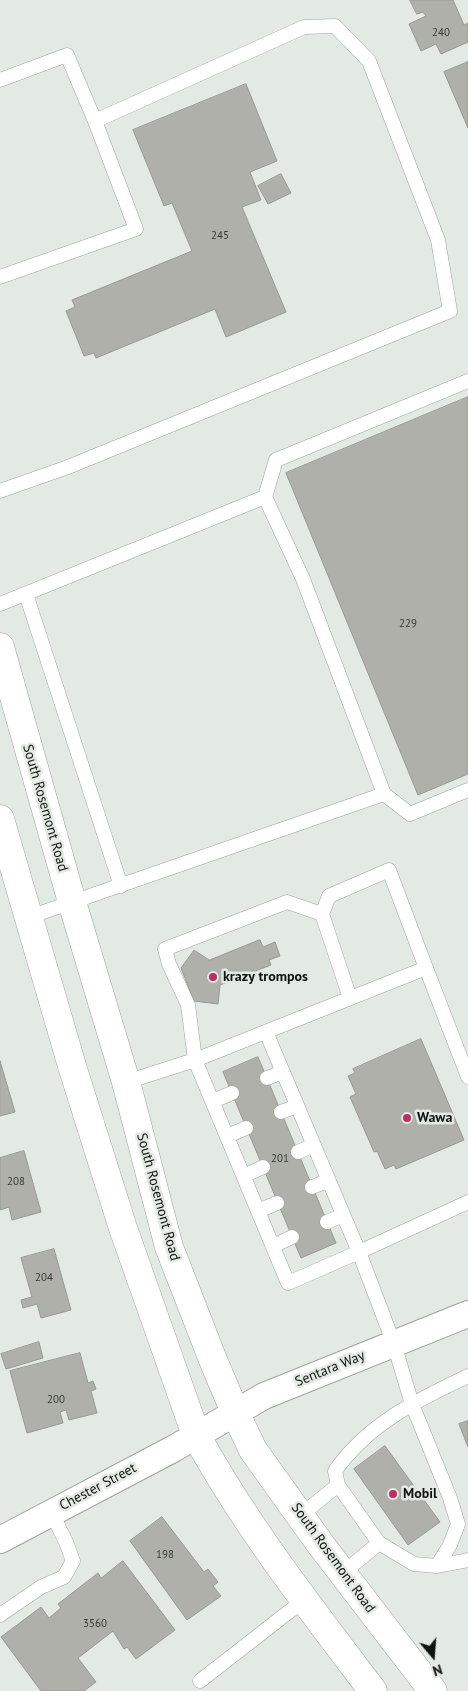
<!DOCTYPE html>
<style>
body{margin:0}
#map{position:relative;width:468px;height:1691px;overflow:hidden;background:#e3e9e3;font-family:"PT Sans",sans-serif}
canvas{display:block}
.north{position:absolute;left:408px;top:1631px;width:50px;height:50px;-webkit-text-stroke:4px #e3e9e3;paint-order:stroke;rotate:162deg;font-size:14px;font-weight:700;line-height:20px;text-align:center;color:#111311}
.north::after{content:'';display:block;margin:auto;width:18px;height:22px;background:#111311;clip-path:polygon(50% 0,100% 100%,50% 72%,0 100%)}
</style>
<div id="map">
<canvas width="468" height="1691"></canvas>
<div class="north">N</div>
</div>
<script>
const c = document.querySelector('canvas').getContext('2d');
c.lineJoin = 'round';
function fillPath(path, color) {
  c.fillStyle = color;
  c.fill(path, 'evenodd');
}
function strokePath(path, color, width, dash) {
  c.strokeStyle = color;
  c.lineWidth = width;
  c.lineCap = dash ? 'butt' : 'round';
  c.setLineDash(dash || []);
  c.stroke(path);
}
function label(font, color, halo, rows, align = 'center') {
  c.font = font + ' "PT Sans",sans-serif';
  c.lineWidth = 5;
  c.setLineDash([]);
  c.textBaseline = 'middle';
  c.strokeStyle = halo;
  c.fillStyle = color;
  for (const [text, x, y, turn = 0] of rows) {
    c.save();
    c.translate(x, y);
    c.rotate((+turn || 0) * Math.PI / 180);
    c.textAlign = isNaN(turn) ? turn : align;
    if (halo) c.strokeText(text, 0, 0);
    c.fillText(text, 0, 0);
    c.restore();
  }
}
const building = new Path2D(`
 M 410,0 L 453,0 L 464,25 L 468,23 L 468,42 L 441,54 L 436,44 L 421,51 L 409,24 L 426,16 L 423,12 L 417,14 Z
 M 468,62 L 468,128 L 444,72 Z
 M 246,84 L 277,161 L 250,172 L 261,200 L 242,207 L 286,312 L 226,337 L 215,309 L 96,358 L 94,353 L 84,356 L 66,311 L 75,307 L 72,300 L 192,251 L 172,203 L 164,206 L 133,130 Z
 M 281,174 L 291,193 L 268,204 L 258,186 Z
 M 468,397 L 468,774 L 418,795 L 286,473 Z
 M 260,940 L 263,947 L 275,942 L 280,956 L 269,960 L 271,965 L 220,985 L 218,1004 L 194,1001 L 181,968 L 194,950 L 209,960 Z
 M 421,1039 L 464,1140 L 396,1169 L 394,1165 L 385,1169 L 377,1151 L 374,1152 L 350,1097 L 356,1094 L 348,1076 L 355,1073 L 353,1069 Z
 M 258,1057 L 336,1243 L 301,1258 L 223,1072 Z
 M 0,1061 L 15,1112 L 0,1116 Z
 M 24,1151 L 41,1212 L 12,1220 L 9,1207 L 0,1210 L 0,1158 Z
 M 54,1249 L 71,1310 L 41,1318 L 37,1304 L 23,1308 L 21,1300 L 32,1297 L 21,1258 Z
 M 39,1342 L 43,1358 L 6,1369 L 1,1354 Z
 M 80,1353 L 88,1383 L 93,1381 L 96,1389 L 91,1391 L 97,1413 L 69,1420 L 66,1410 L 60,1412 L 63,1423 L 27,1433 L 10,1371 Z
 M 468,1421 L 468,1447 L 459,1424 Z
 M 385,1446 L 440,1522 L 408,1545 L 354,1469 Z
 M 162,1517 L 204,1572 L 208,1569 L 218,1582 L 213,1586 L 221,1596 L 187,1620 L 130,1541 Z
 M 123,1561 L 175,1630 L 136,1659 L 127,1647 L 124,1649 L 113,1631 L 78,1658 L 96,1682 L 84,1691 L 41,1691 L 1,1637 L 41,1607 L 49,1618 L 61,1608 L 58,1604 L 98,1573 L 101,1578 Z`);
fillPath(building, '#aeb0a9');
strokePath(building, '#979993', 1);
const service = new Path2D(`
 M 0,80 L 67,55 L 95,121 L 304,27 L 335,26 L 369,61 L 438,240 L 450,311 L 68,467 L 0,491
 M 0,277 L 136,229 L 95,121
 M 265,497 L 303,579 L 384,794
 M 26,594 L 121,886
 M 0,604 L 265,497 L 276,460 L 468,381
 M 322,914 L 287,902 L 165,949 L 169,964 L 188,1005 L 195,1060 L 426,968 L 468,1077
 M 29,917 L 384,794 L 410,814 L 468,790
 M 350,998 L 322,914 L 329,896 L 389,870 L 426,968
 M 266,1032 L 359,1252 L 468,1202
 M 267,1078 L 283,1072
 M 126,1082 L 195,1060 L 288,1283 L 359,1252 L 394,1344 L 412,1404 L 450,1498 L 458,1524 L 450,1545 L 437,1566
 M 213,1101 L 232,1093
 M 281,1112 L 297,1106
 M 227,1136 L 246,1128
 M 298,1152 L 314,1145
 M 244,1176 L 263,1167
 M 312,1187 L 328,1181
 M 258,1211 L 277,1203
 M 327,1222 L 343,1215
 M 273,1246 L 292,1237
 M 338,1485 L 335,1471 C 368,1424 417,1400 468,1376
 M 301,1515 L 338,1485 L 379,1543 L 343,1573
 M 379,1543 L 414,1564 L 437,1566 L 468,1560
 M 0,1615 L 41,1587 L 64,1577 L 73,1561 L 66,1542 L 51,1512
 M 200,1681 L 304,1600`);
const minor = new Path2D(`
 M 0,1540 L 173,1449 L 264,1396 L 468,1314`);
const secondary = new Path2D(`
 M 0,647 L 72,902 L 126,1082 L 169,1247 L 213,1360 L 235,1412 L 253,1450 L 321,1545 L 433,1691
 M 0,819 L 72,1066 L 123,1228 L 196,1435 C 246,1526 310,1608 373,1691`);
strokePath(service, '#9da39e', 15);
strokePath(minor, '#9da39e', 28);
strokePath(secondary, '#9da39e', 29);
strokePath(service, '#fff', 14);
strokePath(minor, '#fff', 26);
strokePath(secondary, '#fff', 28);
for (const [x, y, r, color] of [
 [213,977,5,"#bb2e61"],
 [407,1118,5,"#bb2e61"],
 [393,1494,5,"#bb2e61"]
]) {
  const dot = new Path2D();
  dot.arc(x, y, r, 0, 2 * Math.PI);
  c.fillStyle = color;
  c.fill(dot);
  strokePath(dot, '#e3e9e3', 2);
}
label('11px', '#383a37', null, [
 ["240",441,33],
 ["245",220,236],
 ["229",408,624],
 ["201",280,1159],
 ["208",16,1182],
 ["204",44,1278],
 ["200",56,1400],
 ["198",165,1555],
 ["3560",95,1624]
]);
label('14px', '#111311', '#e3e9e3', [
 ["South Rosemont Road",45,808,74],
 ["South Rosemont Road",158,1197,75],
 ["Sentara Way",330,1369,-22],
 ["Chester Street",98,1487,-28],
 ["South Rosemont Road",333,1558,54]
]);
label('bold 14px', '#111311', '#e3e9e3', [
 ["krazy trompos",223,977],
 ["Wawa",417,1118],
 ["Mobil",403,1494]
], 'left');
</script>
